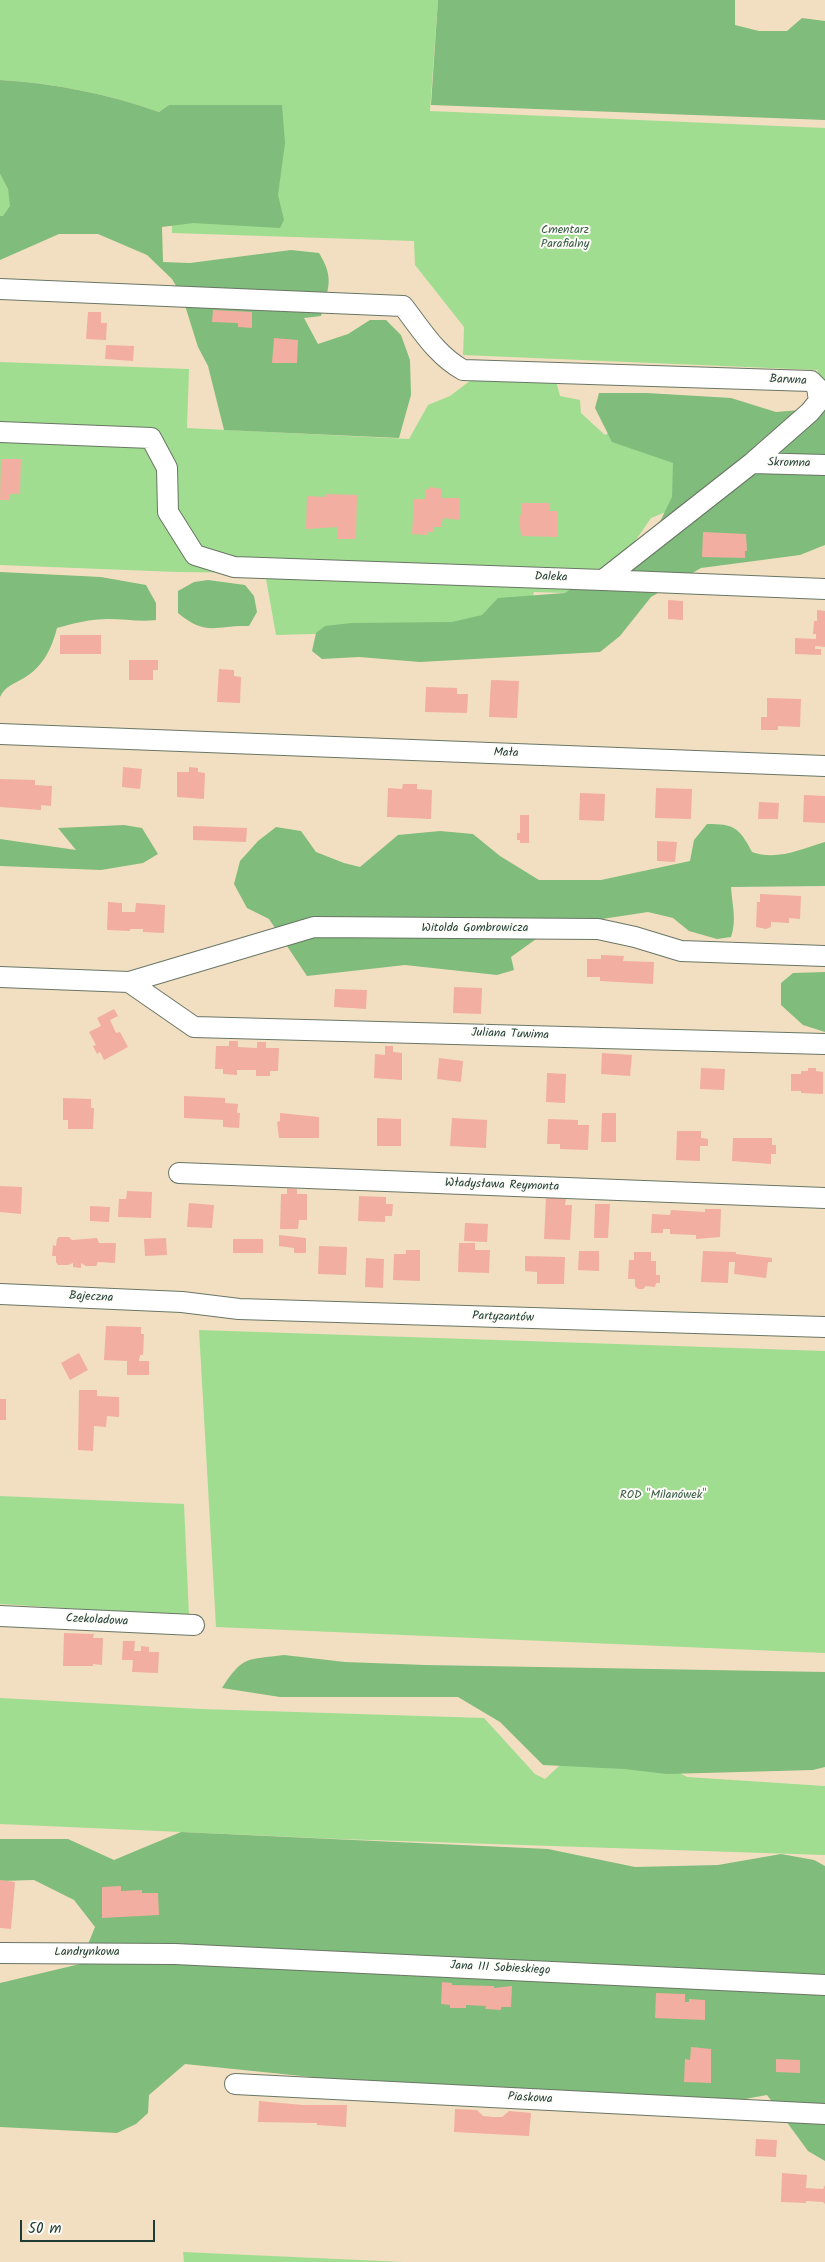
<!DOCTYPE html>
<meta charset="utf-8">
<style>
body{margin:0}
#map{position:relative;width:825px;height:2262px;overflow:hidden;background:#f2dfc1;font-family:Kalam,sans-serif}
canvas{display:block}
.scale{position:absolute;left:20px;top:2220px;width:135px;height:22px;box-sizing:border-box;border:2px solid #1f3d34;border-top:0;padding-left:6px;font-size:15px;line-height:18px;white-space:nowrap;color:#1f3d34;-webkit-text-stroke:4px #fdfcf7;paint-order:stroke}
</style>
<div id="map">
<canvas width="825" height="2262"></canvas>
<div class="scale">50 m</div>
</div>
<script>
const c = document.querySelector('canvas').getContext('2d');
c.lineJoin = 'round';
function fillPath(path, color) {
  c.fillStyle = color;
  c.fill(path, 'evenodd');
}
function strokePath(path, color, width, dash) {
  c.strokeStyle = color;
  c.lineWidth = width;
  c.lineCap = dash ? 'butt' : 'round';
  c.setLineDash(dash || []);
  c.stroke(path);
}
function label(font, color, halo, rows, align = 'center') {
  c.font = font + ' Kalam,sans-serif';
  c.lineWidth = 4;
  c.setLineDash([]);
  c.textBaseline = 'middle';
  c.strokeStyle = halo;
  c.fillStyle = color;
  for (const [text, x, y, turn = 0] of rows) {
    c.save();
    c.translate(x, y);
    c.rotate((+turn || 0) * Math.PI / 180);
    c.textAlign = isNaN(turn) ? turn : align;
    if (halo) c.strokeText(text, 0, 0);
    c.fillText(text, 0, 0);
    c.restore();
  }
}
fillPath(new Path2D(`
 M 0,0 L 438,0 L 430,111 L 825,128 L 825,389 L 817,370 L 463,355 L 464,327 L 415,265 L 414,241 L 172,233 L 169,105 L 159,112 C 108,94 54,83 0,80 Z
 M 0,174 L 8,189 L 11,206 L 3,217 L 0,216 Z
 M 0,362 L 189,369 L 187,428 L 409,439 L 428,405 L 450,396 L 471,380 L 556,381 L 560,396 L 580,400 L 581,413 L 605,435 L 623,425 L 825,448 L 651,518 L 599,594 L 534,592 L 525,628 L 276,635 L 265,573 L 177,572 L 0,565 Z
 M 199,1330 L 825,1351 L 825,1653 L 216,1627 Z
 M 0,1496 L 184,1504 L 189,1616 L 0,1604 Z
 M 0,1698 L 202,1709 L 484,1718 L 535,1774 L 545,1779 L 570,1756 L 651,1757 L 687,1777 L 825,1786 L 825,1855 L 339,1839 L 0,1824 Z
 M 183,2252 L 404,2262 L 184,2262 Z`), '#a0dd91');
fillPath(new Path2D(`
 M 438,0 L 735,0 L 735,25 L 759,31 L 787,31 L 802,18 L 825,21 L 825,120 L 431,105 Z
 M 0,80 C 54,83 108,94 159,112 L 169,105 L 282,105 L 285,143 L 278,195 L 284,220 L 280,228 L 193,223 L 162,227 L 163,262 L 190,263 L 291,250 L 319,253 C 335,279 328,288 321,316 L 304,318 L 318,344 L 348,334 L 370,320 L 386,320 L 401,335 L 410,360 L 411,395 L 399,438 L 224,430 L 208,366 L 198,347 L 182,296 L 172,279 L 147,255 L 98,234 L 59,234 L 0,260 L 0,216 L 3,216 L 10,206 L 8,189 L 0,174 Z
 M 599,393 L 647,393 L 731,398 L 776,412 L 825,408 L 825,545 L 800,555 L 701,568 L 651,597 L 620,636 L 600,652 L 420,662 L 359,657 L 322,659 L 312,651 L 316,633 L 325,626 L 352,623 L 452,622 L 482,615 L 498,598 L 565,593 L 655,532 L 672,497 L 673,463 L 612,442 L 595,408 Z
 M 0,572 L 101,577 L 146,585 L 156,603 L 156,620 C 140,622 125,619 108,619 C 91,619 74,623 57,628 C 52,648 43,667 24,678 C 14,684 5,686 0,697 Z
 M 208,580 L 245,585 L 254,596 L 257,612 L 249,626 C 215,625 207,637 178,613 L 178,591 L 194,582 Z
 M 707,824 C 734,824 739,827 752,852 C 777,861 801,849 825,842 L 825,886 L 731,887 C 732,905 737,920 731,937 L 717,939 L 689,931 L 673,918 L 648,912 L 569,924 L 550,929 L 511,957 L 514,970 L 497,975 L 405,965 L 307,976 L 269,919 L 247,908 L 234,884 L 240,861 L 258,841 L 276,827 L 301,831 L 316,852 L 344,863 L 360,867 L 398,835 L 440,831 L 473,834 L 500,856 L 539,880 L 601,880 L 690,861 L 694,840 Z
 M 124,825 L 142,828 L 158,854 L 143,863 L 101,870 L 0,866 L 0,839 L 76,850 L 58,828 Z
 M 825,972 L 825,1032 L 803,1025 L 781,1005 L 781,983 L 793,973 Z
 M 284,1655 L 345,1662 L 425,1665 L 825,1672 L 825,1767 L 813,1770 L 667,1774 L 624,1769 L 543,1765 L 500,1722 L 458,1697 L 280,1697 L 222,1688 C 243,1655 247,1660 284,1655 Z
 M 181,1832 L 548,1849 L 635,1867 L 718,1865 L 781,1854 L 814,1860 L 825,1866 L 825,2161 L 808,2151 L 767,2095 L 734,2101 L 399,2086 L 185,2064 L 149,2095 L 148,2113 L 136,2124 L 117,2133 L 0,2127 L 0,1983 L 80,1964 L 95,1927 L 74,1900 L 34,1880 L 0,1881 L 0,1839 L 68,1839 L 114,1860 Z`), '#80bc7b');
fillPath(new Path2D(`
 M 213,310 L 252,312 L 252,328 L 238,327 L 238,323 L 212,322 Z
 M 88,312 L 101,312 L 101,323 L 107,323 L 106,340 L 86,339 Z
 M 274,338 L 298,340 L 297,363 L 272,363 Z
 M 106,345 L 134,346 L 133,361 L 105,359 Z
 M 1,459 L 21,459 L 20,494 L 9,494 L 9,500 L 0,500 Z
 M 430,487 L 442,489 L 442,498 L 460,498 L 460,520 L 443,518 L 441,527 L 434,527 L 434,532 L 427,532 L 427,535 L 412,534 L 414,499 L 426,499 L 426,489 L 430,489 Z
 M 325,494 L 357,495 L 356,539 L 338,539 L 338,527 L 306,529 L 307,496 L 325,497 Z
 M 522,503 L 550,503 L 549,511 L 557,511 L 557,537 L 521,536 L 519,515 L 522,515 Z
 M 703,532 L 746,534 L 747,551 L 745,551 L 745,558 L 702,557 Z
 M 668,600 L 683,601 L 683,620 L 668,619 Z
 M 817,610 L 825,611 L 825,647 L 815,646 L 815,649 L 821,649 L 821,655 L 795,654 L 795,638 L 816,639 L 816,634 L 813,634 L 814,621 L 817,621 Z
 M 60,635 L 101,635 L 101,654 L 60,654 Z
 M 129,660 L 158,660 L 158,670 L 153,670 L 153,680 L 129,680 Z
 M 219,669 L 234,670 L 234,676 L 241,677 L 240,703 L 217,702 Z
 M 491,680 L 519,681 L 517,718 L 489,717 Z
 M 426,687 L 457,688 L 457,694 L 468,694 L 467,713 L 425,712 Z
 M 767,698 L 801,699 L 800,727 L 778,726 L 778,730 L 761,730 L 761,717 L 767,717 Z
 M 123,767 L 142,769 L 140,789 L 122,787 Z
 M 189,767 L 198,768 L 198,772 L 205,773 L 204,799 L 177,797 L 177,772 L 189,772 Z
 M 0,779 L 35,780 L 35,785 L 52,786 L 51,806 L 41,805 L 41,810 L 0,807 Z
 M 403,784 L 417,784 L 417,789 L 432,790 L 431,819 L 387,817 L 388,788 L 402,789 Z
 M 656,788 L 692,789 L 691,819 L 655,818 Z
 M 580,793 L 605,794 L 604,821 L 579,820 Z
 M 804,795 L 825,796 L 825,823 L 803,822 Z
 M 759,802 L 779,803 L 778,819 L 758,819 Z
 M 520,815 L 529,815 L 529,843 L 520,843 L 520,840 L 517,840 L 517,833 L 520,833 Z
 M 193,826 L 247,828 L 246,842 L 193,840 Z
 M 657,841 L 677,842 L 675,862 L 657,861 Z
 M 760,894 L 801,896 L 800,919 L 789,918 L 789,923 L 771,922 L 771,927 L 766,929 L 756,927 L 757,902 L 760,902 Z
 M 108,902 L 122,903 L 122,912 L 135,912 L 136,903 L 165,905 L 164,933 L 143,932 L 143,929 L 130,929 L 130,931 L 107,930 Z
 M 601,955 L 624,956 L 623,961 L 654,962 L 653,984 L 600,981 L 600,977 L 587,977 L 587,959 L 601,959 Z
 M 454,987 L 482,988 L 481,1014 L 453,1013 Z
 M 335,989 L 367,990 L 366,1009 L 334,1007 Z
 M 114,1009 L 118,1016 L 110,1020 L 116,1033 L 120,1032 L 128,1047 L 104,1060 L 100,1052 L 97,1054 L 93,1046 L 96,1045 L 89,1032 L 101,1026 L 97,1018 Z
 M 229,1041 L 238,1041 L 238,1047 L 257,1048 L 257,1042 L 266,1042 L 266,1048 L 279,1048 L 278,1071 L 270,1071 L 270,1076 L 256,1076 L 256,1070 L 237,1070 L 237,1075 L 223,1074 L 223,1069 L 215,1069 L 216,1046 L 229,1046 Z
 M 385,1046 L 393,1046 L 393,1052 L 402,1053 L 402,1080 L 374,1078 L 375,1054 L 385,1055 Z
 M 602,1053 L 632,1055 L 630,1076 L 601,1074 Z
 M 439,1058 L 463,1061 L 461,1082 L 437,1079 Z
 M 701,1068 L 725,1069 L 724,1090 L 700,1089 Z
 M 808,1068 L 816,1068 L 816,1071 L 823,1072 L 823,1094 L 801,1093 L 801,1091 L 791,1091 L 791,1074 L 801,1074 L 801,1071 L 808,1071 Z
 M 547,1073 L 566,1074 L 565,1103 L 546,1102 Z
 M 184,1096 L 225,1098 L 225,1103 L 238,1104 L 237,1113 L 240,1113 L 239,1128 L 223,1127 L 223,1120 L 184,1118 Z
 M 63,1098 L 91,1099 L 91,1108 L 94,1108 L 93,1129 L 68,1129 L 68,1120 L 63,1120 Z
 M 280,1113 L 319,1117 L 319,1138 L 279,1138 L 277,1122 L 280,1121 Z
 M 602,1113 L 616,1113 L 616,1142 L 601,1142 Z
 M 377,1118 L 401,1119 L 401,1146 L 377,1146 Z
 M 452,1118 L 487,1120 L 486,1148 L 450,1146 Z
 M 548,1119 L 578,1120 L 578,1125 L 589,1125 L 588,1150 L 560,1149 L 560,1144 L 547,1144 Z
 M 677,1131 L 701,1131 L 701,1138 L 708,1139 L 708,1146 L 700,1146 L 700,1161 L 676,1160 Z
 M 733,1138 L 772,1138 L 772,1145 L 776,1145 L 776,1154 L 771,1154 L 771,1164 L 732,1161 Z
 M 0,1186 L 22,1187 L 21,1214 L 0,1212 Z
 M 287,1188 L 297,1189 L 297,1194 L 307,1194 L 307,1220 L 299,1220 L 298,1229 L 280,1229 L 281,1194 L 287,1194 Z
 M 127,1191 L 152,1192 L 151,1218 L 118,1217 L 119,1199 L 126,1199 Z
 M 359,1196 L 386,1197 L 386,1204 L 393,1204 L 392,1216 L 385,1216 L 385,1222 L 358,1221 Z
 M 546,1197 L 566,1199 L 565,1205 L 572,1205 L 570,1240 L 544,1239 Z
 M 189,1203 L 214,1205 L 212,1228 L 187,1227 Z
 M 595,1204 L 610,1204 L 608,1238 L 594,1238 Z
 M 90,1206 L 110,1207 L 109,1222 L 90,1221 Z
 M 705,1209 L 721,1209 L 720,1237 L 696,1239 L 696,1235 L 670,1234 L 670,1229 L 663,1229 L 663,1233 L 651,1233 L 652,1214 L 670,1215 L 671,1210 L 705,1212 Z
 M 465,1223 L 488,1224 L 487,1242 L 464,1241 Z
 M 279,1235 L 306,1238 L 306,1253 L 294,1253 L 294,1248 L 279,1246 Z
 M 59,1237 L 69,1237 L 72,1240 L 97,1238 L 99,1243 L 116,1243 L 115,1263 L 98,1262 L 96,1266 L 86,1266 L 81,1263 L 81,1268 L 73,1267 L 73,1263 L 68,1265 L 58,1265 L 56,1262 L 56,1256 L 52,1256 L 53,1245 L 56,1246 L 57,1239 Z
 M 166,1238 L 167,1255 L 145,1256 L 144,1239 Z
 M 233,1239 L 263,1239 L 263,1253 L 233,1253 Z
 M 459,1243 L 475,1243 L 475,1250 L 490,1250 L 489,1273 L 458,1272 Z
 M 319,1246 L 347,1247 L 346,1275 L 318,1274 Z
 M 406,1250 L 420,1250 L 420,1281 L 393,1280 L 394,1254 L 406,1254 Z
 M 579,1251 L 599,1251 L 599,1271 L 578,1270 Z
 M 703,1251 L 736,1252 L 736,1254 L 772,1258 L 772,1262 L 768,1262 L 766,1278 L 734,1274 L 735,1262 L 729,1262 L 728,1283 L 701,1282 Z
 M 634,1252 L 651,1252 L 651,1261 L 656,1261 L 656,1275 L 660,1275 L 660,1283 L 656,1283 L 655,1287 L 646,1286 L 643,1289 L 638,1289 L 635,1286 L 635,1279 L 628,1279 L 629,1260 L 634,1260 Z
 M 525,1256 L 565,1257 L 564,1284 L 537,1284 L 537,1272 L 525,1271 Z
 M 366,1258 L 384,1259 L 383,1288 L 365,1287 Z
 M 106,1326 L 141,1327 L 141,1334 L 144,1334 L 143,1355 L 140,1355 L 139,1361 L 149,1361 L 149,1375 L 127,1375 L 127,1361 L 104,1360 Z
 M 79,1353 L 88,1370 L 70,1380 L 61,1363 Z
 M 79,1390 L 97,1390 L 97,1396 L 119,1397 L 119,1417 L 107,1416 L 106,1427 L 94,1426 L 93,1451 L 78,1450 Z
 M 0,1399 L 6,1399 L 6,1420 L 0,1420 Z
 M 64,1633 L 94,1634 L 93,1638 L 103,1638 L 102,1665 L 93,1664 L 93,1666 L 63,1666 Z
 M 123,1641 L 135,1641 L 134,1651 L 141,1651 L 141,1646 L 149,1647 L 149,1652 L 159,1652 L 158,1673 L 132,1672 L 133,1660 L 122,1660 Z
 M 0,1880 L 15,1882 L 11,1929 L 0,1928 Z
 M 121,1886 L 121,1891 L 142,1890 L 142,1893 L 158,1893 L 159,1915 L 102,1918 L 102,1887 Z
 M 442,1982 L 452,1983 L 452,1985 L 494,1986 L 494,1988 L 512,1986 L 511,2007 L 501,2007 L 501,2010 L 485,2009 L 486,2006 L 466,2005 L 466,2008 L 450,2008 L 450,2005 L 441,2004 Z
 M 656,1993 L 685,1994 L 685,2002 L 689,2002 L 689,1999 L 705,2000 L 705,2020 L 655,2018 Z
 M 691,2047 L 711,2049 L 711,2083 L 684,2082 L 685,2059 L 690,2060 Z
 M 776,2059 L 800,2060 L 800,2073 L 776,2072 Z
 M 259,2101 L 303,2105 L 347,2105 L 346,2127 L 317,2125 L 317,2123 L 258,2122 Z
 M 455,2109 L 477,2110 L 483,2116 L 493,2117 L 502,2117 L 509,2111 L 531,2113 L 529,2136 L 454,2132 Z
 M 756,2139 L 777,2140 L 776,2157 L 755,2156 Z
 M 782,2173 L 807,2175 L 806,2188 L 823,2189 L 825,2185 L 825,2204 L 823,2202 L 806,2201 L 806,2203 L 781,2202 Z`), '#f2aea0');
const minor = new Path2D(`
 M 0,289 L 403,306 C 421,329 436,355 463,370 L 811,381 L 817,387 L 819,401 L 810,412 L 752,463 L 603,580
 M 0,432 L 151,438 L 167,468 L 168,512 L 195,555 L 234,567 L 603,580 L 825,589
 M 752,463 L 825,465
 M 0,734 L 825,766
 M 0,977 L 129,982 L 194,1027 L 825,1044
 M 129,982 L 314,927 L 598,929 L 635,937 L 681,951 L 825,956
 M 179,1173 L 825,1198
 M 0,1294 L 182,1302 L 239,1309 L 825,1327
 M 0,1616 L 194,1625
 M 0,1953 L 175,1954 L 825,1985
 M 235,2084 L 825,2114`);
strokePath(minor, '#697665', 22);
strokePath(minor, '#fff', 20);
label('12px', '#395d47', '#fdfcf7', [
 ["Cmentarz",565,231],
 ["Parafialny",565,245],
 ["ROD \"Milanówek\"",663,1496]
]);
label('12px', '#1f3d34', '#fdfcf7', [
 ["Barwna",788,381,3],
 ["Skromna",789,464,1],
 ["Daleka",551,578,2],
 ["Mała",506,754,2],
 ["Witolda Gombrowicza",475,929],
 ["Juliana Tuwima",510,1035,2],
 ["Władysława Reymonta",502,1186,2],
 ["Bajeczna",91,1298,3],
 ["Partyzantów",503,1318,2],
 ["Czekoladowa",97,1621,3],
 ["Landrynkowa",87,1953],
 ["Jana III Sobieskiego",500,1969,3],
 ["Piaskowa",530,2099,3]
]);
</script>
